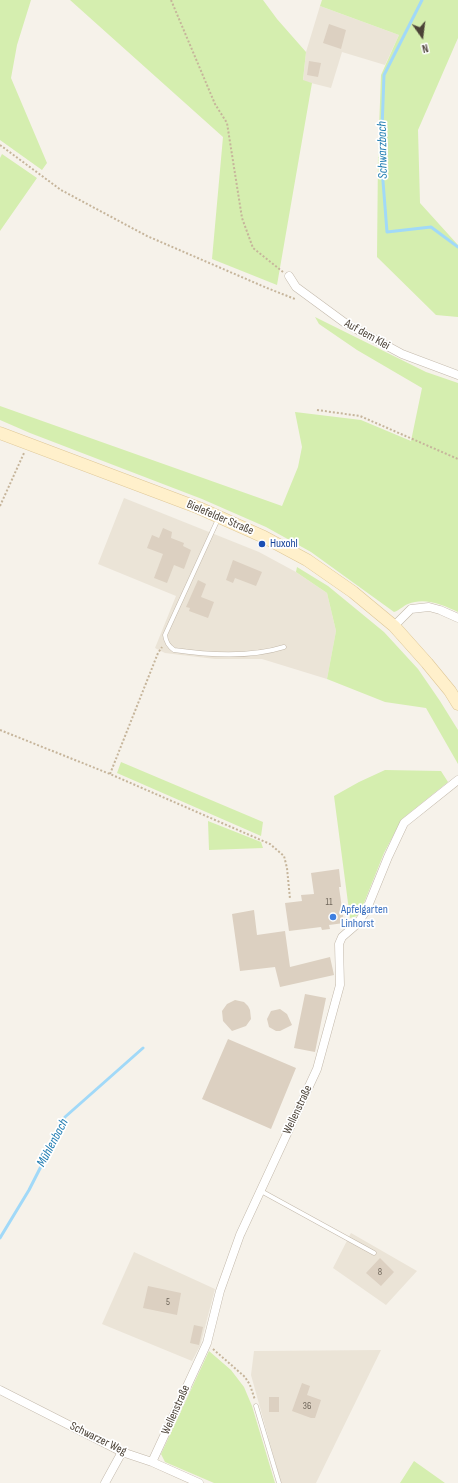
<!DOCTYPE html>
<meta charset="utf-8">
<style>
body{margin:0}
#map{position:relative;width:458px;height:1483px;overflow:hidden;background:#f6f2ea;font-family:"Sofia Sans Condensed",sans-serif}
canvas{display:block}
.north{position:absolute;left:402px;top:16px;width:40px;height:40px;-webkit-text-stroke:3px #fff;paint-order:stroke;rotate:166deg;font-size:11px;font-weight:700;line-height:16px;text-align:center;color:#4b4237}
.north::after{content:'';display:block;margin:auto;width:14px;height:18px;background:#4b4237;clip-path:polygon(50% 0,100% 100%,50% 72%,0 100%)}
</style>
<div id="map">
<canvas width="458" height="1483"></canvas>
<div class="north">N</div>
</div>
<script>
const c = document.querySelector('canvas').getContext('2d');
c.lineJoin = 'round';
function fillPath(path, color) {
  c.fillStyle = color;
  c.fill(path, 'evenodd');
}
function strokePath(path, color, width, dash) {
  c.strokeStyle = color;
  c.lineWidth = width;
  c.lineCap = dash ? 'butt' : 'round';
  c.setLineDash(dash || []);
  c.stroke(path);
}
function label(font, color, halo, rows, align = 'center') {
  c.font = font + ' "Sofia Sans Condensed",sans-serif';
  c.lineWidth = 3.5;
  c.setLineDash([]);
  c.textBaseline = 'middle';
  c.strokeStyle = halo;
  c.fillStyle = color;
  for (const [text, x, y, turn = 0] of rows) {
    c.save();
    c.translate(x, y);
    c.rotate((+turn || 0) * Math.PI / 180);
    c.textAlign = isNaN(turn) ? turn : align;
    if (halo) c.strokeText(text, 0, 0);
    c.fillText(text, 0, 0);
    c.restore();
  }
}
fillPath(new Path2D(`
 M 320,6 L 399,35 L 385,65 L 342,52 L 331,88 L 303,81 L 306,52 Z
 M 124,498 L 259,552 L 296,572 L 327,593 L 336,631 L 327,679 L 262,659 L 215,659 L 181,655 L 165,653 L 155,648 L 176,596 L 98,564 Z
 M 351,1233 L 417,1271 L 386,1305 L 333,1268 Z
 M 134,1252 L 215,1289 L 200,1346 L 192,1361 L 102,1324 Z
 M 381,1350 L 316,1483 L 281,1483 L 251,1375 L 254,1351 Z`), '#ebe4d7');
fillPath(new Path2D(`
 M 0,0 L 31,0 L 17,45 L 11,78 L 47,163 L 42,170 L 0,140 Z
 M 70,0 L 263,0 L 277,19 L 306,52 L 303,80 L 312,83 L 277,285 L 212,259 L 223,137 Z
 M 322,0 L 458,0 L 458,38 L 418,130 L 420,203 L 458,245 L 458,317 L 436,315 L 377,257 L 378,156 L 381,75 L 399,35 L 320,6 Z
 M 2,154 L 37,178 L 0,231 L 0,158 Z
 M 315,317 L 426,372 L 458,383 L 458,612 C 443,605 425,597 408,604 C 403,606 400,610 394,612 L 311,552 L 266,527 L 202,499 L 30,433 L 0,420 L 0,406 L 282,506 L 298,467 L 302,447 L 295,412 L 361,420 L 411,441 L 422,388 L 357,350 L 319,324 Z
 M 297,567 L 328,586 L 384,632 L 418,669 L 440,701 L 458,730 L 458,764 L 426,708 L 385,702 L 327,679 L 336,631 L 327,593 L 296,572 Z
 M 121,762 L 263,822 L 261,836 L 117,773 Z
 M 385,770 L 441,771 L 448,782 L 402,819 L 384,853 L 362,908 L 357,916 L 350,918 L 334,796 L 359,782 Z
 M 208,821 L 261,842 L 263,848 L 209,850 Z
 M 209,1351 L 231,1370 L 244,1387 L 252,1406 L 275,1483 L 214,1483 L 165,1462 L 161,1454 Z
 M 414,1461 L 445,1483 L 446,1483 L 400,1483 Z`), '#d5eeaf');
strokePath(new Path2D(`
 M 422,0 L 384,75 L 381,156 L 387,232 L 431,227 L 458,247
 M 0,1238 L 29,1190 L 56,1137 L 65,1117 L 143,1048`), '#a1d9f8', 3);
fillPath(new Path2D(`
 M 329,24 L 346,30 L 341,49 L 323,43 Z
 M 309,61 L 321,63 L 318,77 L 307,75 Z
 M 163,528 L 172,532 L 171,538 L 184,543 L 183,546 L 191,550 L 184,569 L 174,565 L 167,583 L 154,578 L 163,554 L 147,548 L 152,535 L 159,538 Z
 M 233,560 L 262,572 L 256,586 L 235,578 L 233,583 L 226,580 Z
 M 198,580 L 206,584 L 201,597 L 214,602 L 208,618 L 189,611 L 190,608 L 186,607 Z
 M 339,869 L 341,887 L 339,887 L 344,923 L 329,925 L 330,929 L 322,930 L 321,927 L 289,931 L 285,903 L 302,901 L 301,895 L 314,894 L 311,873 Z
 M 254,910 L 257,935 L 285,931 L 290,967 L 330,957 L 334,975 L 280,987 L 275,967 L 240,971 L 232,914 Z
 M 305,994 L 326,998 L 315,1052 L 294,1048 Z
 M 235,1000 L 244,1002 L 248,1006 L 250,1010 L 251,1019 L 246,1026 L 232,1031 L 223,1021 L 222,1011 L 227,1004 Z
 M 280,1009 L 287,1014 L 292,1025 L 280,1031 L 276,1031 L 269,1027 L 267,1019 L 271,1011 Z
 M 228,1039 L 296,1068 L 271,1129 L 202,1099 Z
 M 380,1258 L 394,1272 L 381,1286 L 366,1273 Z
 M 148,1286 L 181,1293 L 177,1315 L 143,1308 Z
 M 194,1325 L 203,1327 L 199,1345 L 190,1343 Z
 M 302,1383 L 310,1386 L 307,1395 L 321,1400 L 315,1418 L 311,1418 L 292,1411 Z
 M 269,1397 L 279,1397 L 279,1412 L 269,1412 Z`), '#dcd0c1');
const service = new Path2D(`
 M 219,517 L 165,635 C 166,642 168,646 174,650 C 209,655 249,658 284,647
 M 261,1191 L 374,1253
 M 256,1406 L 279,1483`);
const minor = new Path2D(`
 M 289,276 L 296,287 L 345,323 L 402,354 L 458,375
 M 394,626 L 411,609 L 429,607 L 440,610 L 458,618
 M 0,1390 L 122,1452 L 152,1462 L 199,1483
 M 152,1462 L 207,1343 L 220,1291 L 240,1235 L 317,1069 L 340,985 L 339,944 L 342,937 L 357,924 L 366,911 L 388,857 L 404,823 L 458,780
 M 105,1483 L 122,1452`);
const secondary = new Path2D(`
 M 0,433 L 199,508 L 264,537 L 307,560 L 353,592 L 394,626 L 427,663 L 450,691 L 458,704`);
strokePath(service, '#c3b9ab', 5);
strokePath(minor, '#c3b9ab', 9);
strokePath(secondary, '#dec797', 13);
strokePath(new Path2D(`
 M 171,0 L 215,104 L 227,123 L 242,218 L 253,248 L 283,272
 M 0,145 L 61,190 L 147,236 L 267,288 L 295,299
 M 317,410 L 360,416 L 458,459
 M 0,506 L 24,453
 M 0,730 L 110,774 L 270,844 L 284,856 L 287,868 L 290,899
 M 110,774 L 158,653 L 162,647
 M 213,1349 L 245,1377 L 250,1385 L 255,1400`), '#c6b59b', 2, [2, 2]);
strokePath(service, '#fff', 4);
strokePath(minor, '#fff', 8);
strokePath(secondary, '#fff0cb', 12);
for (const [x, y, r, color] of [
 [262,544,4,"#1a4fb4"],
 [333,917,4,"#3f7fe0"]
]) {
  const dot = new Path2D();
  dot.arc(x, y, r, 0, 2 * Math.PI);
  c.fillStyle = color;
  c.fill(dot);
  strokePath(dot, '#fff', 1.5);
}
label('10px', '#6f665a', null, [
 ["11",329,902],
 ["8",380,1272],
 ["5",168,1302],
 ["36",307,1406]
]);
label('12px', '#4b4237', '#fff', [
 ["Auf dem Klei",367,335,29],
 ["Bielefelder Straße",220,518,23],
 ["Wellenstraße",298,1110,-65],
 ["Wellenstraße",176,1410,-66],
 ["Schwarzer Weg",98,1439,26]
]);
label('12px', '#164399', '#fff', [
 ["Huxohl",270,544]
], 'left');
label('12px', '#366cbe', '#fff', [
 ["Apfelgarten",341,910],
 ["Linhorst",341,924]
], 'left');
label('italic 13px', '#217db2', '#fff', [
 ["Schwarzbach",383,150,-91],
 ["Mühlenbach",53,1143,-62]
]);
</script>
